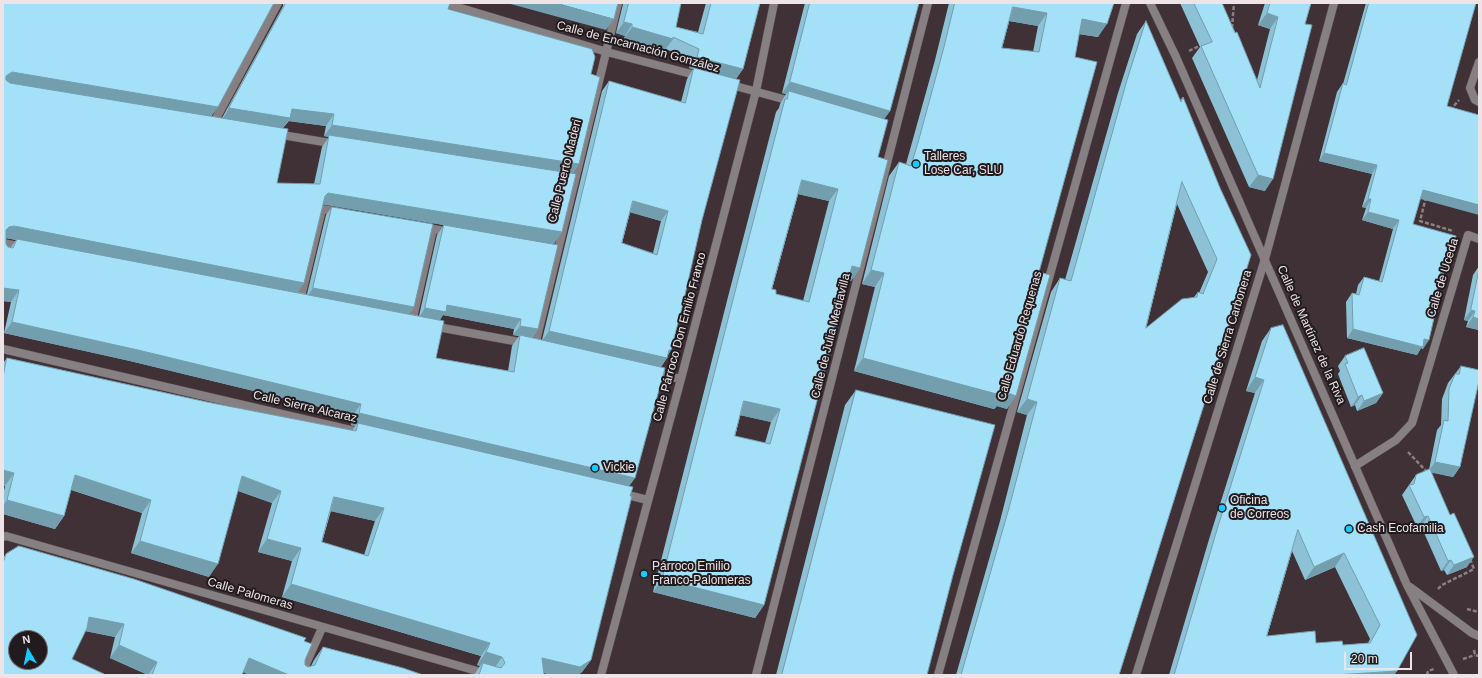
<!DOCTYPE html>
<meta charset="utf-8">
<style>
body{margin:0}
#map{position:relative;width:1482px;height:678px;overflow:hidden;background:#3f3136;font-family:Arial,sans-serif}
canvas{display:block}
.frame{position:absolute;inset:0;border:4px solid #ede4e7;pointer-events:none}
.north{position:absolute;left:8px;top:630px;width:40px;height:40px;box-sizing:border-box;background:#211b1d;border:1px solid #736b6e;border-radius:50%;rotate:351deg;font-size:11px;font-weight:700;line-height:16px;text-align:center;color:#ede4e7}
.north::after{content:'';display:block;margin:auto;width:14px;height:18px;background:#16cafb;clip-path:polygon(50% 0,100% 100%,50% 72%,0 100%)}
.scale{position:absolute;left:1344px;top:652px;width:68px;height:18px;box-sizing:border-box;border:2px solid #ede4e7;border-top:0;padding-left:5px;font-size:12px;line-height:14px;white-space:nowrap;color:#ede4e7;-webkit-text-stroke:3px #211b1d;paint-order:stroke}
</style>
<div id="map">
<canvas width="1482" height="678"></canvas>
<div class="frame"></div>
<div class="north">N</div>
<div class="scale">20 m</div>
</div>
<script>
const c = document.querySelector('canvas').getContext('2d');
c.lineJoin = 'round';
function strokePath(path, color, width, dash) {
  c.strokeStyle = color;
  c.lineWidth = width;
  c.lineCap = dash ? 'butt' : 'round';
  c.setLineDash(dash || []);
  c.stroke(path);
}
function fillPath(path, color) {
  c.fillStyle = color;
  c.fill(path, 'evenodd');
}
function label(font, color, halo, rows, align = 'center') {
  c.font = font + ' Arial,sans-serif';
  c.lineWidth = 4;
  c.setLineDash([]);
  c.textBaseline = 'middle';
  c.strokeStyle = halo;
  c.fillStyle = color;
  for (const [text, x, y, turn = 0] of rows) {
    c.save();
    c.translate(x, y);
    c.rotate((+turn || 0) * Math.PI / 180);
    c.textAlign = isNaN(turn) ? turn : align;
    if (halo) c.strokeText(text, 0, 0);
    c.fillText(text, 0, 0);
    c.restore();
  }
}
const pedestrian = new Path2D(`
 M 412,322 L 433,229`);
const minor = new Path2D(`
 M 444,3 L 607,52 L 699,76
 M 1479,62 L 1470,88 L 1475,100 L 1479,102
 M 728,84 L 794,102
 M 213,124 L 278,3
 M 276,134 L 336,144
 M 421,227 L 451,232
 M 3,243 L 22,247
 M 300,301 L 322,209 L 339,212
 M 432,326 L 525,343
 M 535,345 L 618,3
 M 3,349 L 359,432
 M 653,373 L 681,379
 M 1355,466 L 1396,440 L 1412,423 L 1468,235 L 1479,239
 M 623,494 L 648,500
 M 3,537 L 6,536 L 491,675
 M 301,675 L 322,628
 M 601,675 L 681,379 L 756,91 L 774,3
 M 756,675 L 928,3
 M 938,675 L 1126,3
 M 1136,675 L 1265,259 L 1334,3`);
const tertiary = new Path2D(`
 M 1150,3 L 1176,57 L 1407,585 L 1454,675
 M 1410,587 L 1472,633 L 1479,636`);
strokePath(pedestrian, '#5b4e52', 9);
strokePath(minor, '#5b4e52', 9);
strokePath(tertiary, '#5b4e52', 9);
strokePath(new Path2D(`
 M 1232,28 L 1234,3
 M 1189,51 L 1201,45
 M 1450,110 L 1459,100
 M 1426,197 L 1420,221 L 1453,231
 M 1408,452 L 1427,472
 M 1438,589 L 1442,585 L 1474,569 L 1470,559
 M 1467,609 L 1479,612
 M 1474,650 L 1475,655 L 1479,656
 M 1463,659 L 1475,655
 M 1427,675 L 1428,671 L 1434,669`), '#8a7f83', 2.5, [4, 2]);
strokePath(pedestrian, '#878083', 8);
strokePath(minor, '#878083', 8);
strokePath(tertiary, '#878083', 8);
fillPath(new Path2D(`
 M 3,3 L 218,107 L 211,116 L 222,118 L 283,6 L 283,3 L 450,3 L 448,9 L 591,74 L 579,164 L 572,174 L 554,244 L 323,204 L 304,283 L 297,292 L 307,294 L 326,215 L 332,207 L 414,307 L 409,314 L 419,316 L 437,235 L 444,225 L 538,329 L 532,338 L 542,340 L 602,91 L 609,81 L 681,102 L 687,79 L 693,69 L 689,68 L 691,61 L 666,49 L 665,50 L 624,38 L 625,36 L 616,33 L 623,4 L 623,3 L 681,3 L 676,27 L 698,32 L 706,3 L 760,3 L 743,69 L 736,79 L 702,220 L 671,350 L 668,355 L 667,358 L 661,367 L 635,478 L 629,486 L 630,496 L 591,660 L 582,672 L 578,675 L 552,675 L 544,673 L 544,675 L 474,675 L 480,666 L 477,665 L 481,656 L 282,597 L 292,561 L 258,552 L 272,503 L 238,491 L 209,577 L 131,553 L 142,513 L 71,490 L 64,516 L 55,529 L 3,514 L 3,495 L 5,486 L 3,486 L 3,363 L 7,358 L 207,402 L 352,431 L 355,426 L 351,425 L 353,415 L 130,361 L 4,333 L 11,302 L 3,301 ZM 289,121 L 326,126 L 324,136 L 329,137 L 322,147 L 314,184 L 277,183 L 283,128 ZM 630,212 L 661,221 L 653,253 L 622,243 ZM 6,238 L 16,240 L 11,247 L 8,247 L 6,244 ZM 443,315 L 514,329 L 513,335 L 519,336 L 512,346 L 508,371 L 436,358 L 440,320 ZM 331,511 L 375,521 L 364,555 L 322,542 Z
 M 805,3 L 919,3 L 890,111 L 884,119 L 860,268 L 851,281 L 848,280 L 764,605 L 755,618 L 653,592 L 729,293 L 776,112 L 779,108 L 780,104 L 786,94 L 782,93 ZM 798,194 L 829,201 L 803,301 L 776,294 L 772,289 ZM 740,415 L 771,422 L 765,443 L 735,436 Z
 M 949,3 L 1114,3 L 1098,37 L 1079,34 L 1039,272 L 1007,409 L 997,406 L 994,409 L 854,371 L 875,287 L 862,284 L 889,176 L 899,162 L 906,164 L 935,60 ZM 1009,21 L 1038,26 L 1033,52 L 1002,48 Z
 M 1180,3 L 1222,3 L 1257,80 L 1270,29 L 1258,25 L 1265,3 L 1311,3 L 1305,24 L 1265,191 L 1249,187 L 1192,58 L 1200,47 Z
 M 1366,3 L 1476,3 L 1413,224 L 1440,279 L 1439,279 L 1423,349 L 1421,348 L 1417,355 L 1347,338 L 1346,302 L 1352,293 L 1356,294 L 1358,285 L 1364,277 L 1379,281 L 1393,229 L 1362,220 L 1366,208 L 1362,207 L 1372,174 L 1319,161 L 1337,92 L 1343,83 L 1343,84 Z
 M 1146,21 L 1180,100 L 1183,97 L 1220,188 L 1251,255 L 1119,675 L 956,675 L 1000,521 L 1027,415 L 1017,412 L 1051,292 L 1060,278 L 1065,280 L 1118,93 L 1137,34 ZM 1177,204 L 1208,272 L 1199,293 L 1198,292 L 1194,297 L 1146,328 Z
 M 1479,266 L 1479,330 L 1466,327 L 1468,321 L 1464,320 L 1473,275 Z
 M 1271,328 L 1397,671 L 1394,675 L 1169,675 L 1210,536 L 1255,393 L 1246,391 L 1262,341 ZM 1292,551 L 1305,580 L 1335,567 L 1370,639 L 1368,643 L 1343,645 L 1316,643 L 1267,636 Z
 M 1345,356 L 1383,393 L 1376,403 L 1357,411 L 1355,405 L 1351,407 L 1338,374 L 1340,371 L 1338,366 Z
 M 1461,366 L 1460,467 L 1453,477 L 1431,472 L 1467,567 L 1447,575 L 1444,570 L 1441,571 L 1421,526 L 1417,527 L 1402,495 L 1416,475 L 1429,470 L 1437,430 L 1441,425 L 1442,399 L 1448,383 Z
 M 856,390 L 927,675 L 776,675 L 845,405 Z
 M 6,554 L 304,641 L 305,665 L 308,667 L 311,666 L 314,660 L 323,647 L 423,675 L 243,672 L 242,675 L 148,675 L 110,658 L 115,637 L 85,631 L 3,675 L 3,558 Z`), '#8dc2d6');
fillPath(new Path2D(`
 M 507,3 L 556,3 L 614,19 L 606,30 Z
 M 1013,7 L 1047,13 L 1038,26 L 1004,20 Z
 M 1267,13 L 1278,17 L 1270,29 L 1258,25 Z
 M 1082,19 L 1107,24 L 1098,37 L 1072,33 Z
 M 624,22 L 632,24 L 625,36 L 616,33 Z
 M 632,27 L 673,39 L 665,50 L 624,38 Z
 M 697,57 L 743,69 L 735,80 L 689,68 Z
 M 12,72 L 218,107 L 210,118 L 4,84 L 6,76 Z
 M 790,82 L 890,111 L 882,122 L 789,91 L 786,94 L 782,93 Z
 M 229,108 L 292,109 L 334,114 L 326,126 L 288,121 L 282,129 L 222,120 Z
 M 332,125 L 579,164 L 571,175 L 329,135 L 329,137 L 324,136 Z
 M 1324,153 L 1377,165 L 1372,174 L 1319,161 Z
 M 1258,175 L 1273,179 L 1265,191 L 1249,187 Z
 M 802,180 L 838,189 L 829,201 L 793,193 Z
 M 1423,190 L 1479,205 L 1479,215 L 1417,198 Z
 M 328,193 L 562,232 L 554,244 L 320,204 Z
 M 1368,199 L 1371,199 L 1366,208 L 1362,207 Z
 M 633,201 L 668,211 L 661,221 L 625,211 Z
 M 1368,212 L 1399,220 L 1393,229 L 1362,220 Z
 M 14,226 L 304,283 L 296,295 L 6,238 L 3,234 L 9,227 Z
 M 852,266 L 860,268 L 851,281 L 843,279 Z
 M 871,270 L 884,273 L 875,287 L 862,284 Z
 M 1441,270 L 1446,271 L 1440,279 L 1436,278 Z
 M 3,288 L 19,290 L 11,302 L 3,301 Z
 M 313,288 L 414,307 L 408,316 L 307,297 Z
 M 447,305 L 521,319 L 514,329 L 443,315 L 439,321 L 419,318 L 425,308 Z
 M 1471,310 L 1475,311 L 1468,321 L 1464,320 Z
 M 1473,317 L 1479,319 L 1479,330 L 1466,327 Z
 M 12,322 L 138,350 L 361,404 L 353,415 L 130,361 L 4,333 Z
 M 520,326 L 538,329 L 531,339 L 520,335 L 519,336 L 513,335 Z
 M 1353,329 L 1424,339 L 1429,340 L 1423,349 L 1421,348 L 1417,355 L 1347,338 Z
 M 549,331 L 671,350 L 665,358 L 667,358 L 660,368 L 542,341 Z
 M 863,358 L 1005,392 L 1016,396 L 1007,409 L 997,406 L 994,409 L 854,371 Z
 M 1255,377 L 1264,380 L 1255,393 L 1246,391 Z
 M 1383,393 L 1376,403 L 1357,411 L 1364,401 Z
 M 1362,395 L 1355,405 L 1351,407 L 1358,397 Z
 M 1027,399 L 1037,402 L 1027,415 L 1017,412 Z
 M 744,401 L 780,409 L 771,422 L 735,414 Z
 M 359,413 L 635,478 L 627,489 L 358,423 L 355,426 L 351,425 Z
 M 1435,462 L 1460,467 L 1453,477 L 1428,472 Z
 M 3,470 L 14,473 L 5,486 L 3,486 Z
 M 75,475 L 151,500 L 142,513 L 66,488 Z
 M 242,476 L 281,491 L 272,503 L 233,489 Z
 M 334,497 L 384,508 L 375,521 L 325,510 Z
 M 7,500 L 64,516 L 55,529 L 3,514 L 3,506 Z
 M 1428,516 L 1421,526 L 1417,527 L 1424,517 Z
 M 267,539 L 301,548 L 292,561 L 258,552 Z
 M 140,541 L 218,564 L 209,577 L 131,553 Z
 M 1344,553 L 1335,567 L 1305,580 L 1314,567 Z
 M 1474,557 L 1467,567 L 1447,575 L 1454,565 Z
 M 1451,560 L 1444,570 L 1441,571 L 1448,561 Z
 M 662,579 L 764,605 L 755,618 L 653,592 Z
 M 291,584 L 490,643 L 481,656 L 282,597 Z
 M 89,617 L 124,624 L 115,637 L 80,630 Z
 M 119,645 L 157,662 L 148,675 L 110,658 Z
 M 486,652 L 502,657 L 493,670 L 483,663 L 480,666 L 477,665 Z
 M 249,658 L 289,675 L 249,675 L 240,671 Z
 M 542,658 L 591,660 L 582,672 L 578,675 L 552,675 L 533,670 Z
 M 1397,671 L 1394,675 L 1335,675 L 1346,674 Z`), '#739eae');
const building = new Path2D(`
 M 3,3 L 274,3 L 218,107 L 12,72 L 6,76 L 6,80 L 10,83 L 288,129 L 277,183 L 320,184 L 329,135 L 576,174 L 562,232 L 328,193 L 325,196 L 304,283 L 14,226 L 9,227 L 6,230 L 6,244 L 8,247 L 13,248 L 17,239 L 444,321 L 436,358 L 514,372 L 520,335 L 665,368 L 635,478 L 359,413 L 361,404 L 138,350 L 12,322 L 19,290 L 3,288 Z
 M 286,3 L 450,3 L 448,9 L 592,49 L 595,57 L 591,74 L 600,77 L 579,164 L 332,125 L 334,114 L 292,109 L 290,118 L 229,108 Z
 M 556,3 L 618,3 L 614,19 Z
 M 629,3 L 681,3 L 676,27 L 703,34 L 711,3 L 760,3 L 743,69 L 697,57 L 699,49 L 673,37 L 673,39 L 632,27 L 632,24 L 624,22 Z
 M 810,3 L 919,3 L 890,111 L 790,82 Z
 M 955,3 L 1114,3 L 1107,24 L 1082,19 L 1075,57 L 1097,62 L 1039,272 L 1050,275 L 1016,396 L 1005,392 L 1004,396 L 863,358 L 884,273 L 871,270 L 899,162 L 911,166 L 919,139 L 944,47 ZM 1013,7 L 1047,13 L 1039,52 L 1002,48 Z
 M 1194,3 L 1222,3 L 1235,33 L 1237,32 L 1260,88 L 1278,17 L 1267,13 L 1270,3 L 1311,3 L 1305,24 L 1312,25 L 1273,179 L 1258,175 L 1201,46 L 1212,42 Z
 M 1369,3 L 1476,3 L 1447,106 L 1479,115 L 1479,205 L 1423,190 L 1413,224 L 1456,236 L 1446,271 L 1441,270 L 1434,304 L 1437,305 L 1429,340 L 1424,339 L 1423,347 L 1353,329 L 1352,293 L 1359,295 L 1364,277 L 1382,282 L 1399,220 L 1368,212 L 1371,199 L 1368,199 L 1377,165 L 1324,153 L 1343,83 L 1346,85 Z
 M 1146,21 L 1181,102 L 1183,97 L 1220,188 L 1251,255 L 1119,675 L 961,675 L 1009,508 L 1037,402 L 1027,399 L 1060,278 L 1071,281 L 1127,80 ZM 1182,182 L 1217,259 L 1203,294 L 1198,292 L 1197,297 L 1182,299 L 1146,328 Z
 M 694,68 L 740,80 L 702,220 L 682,308 L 671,350 L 669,350 L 667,358 L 549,331 L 609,81 L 685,103 ZM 633,201 L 668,211 L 657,255 L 622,243 Z
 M 789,91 L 888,120 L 878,157 L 888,160 L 860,268 L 852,266 L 764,605 L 662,579 L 738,280 L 785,99 L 787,99 ZM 802,180 L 838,189 L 809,302 L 776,294 L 776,290 L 772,289 ZM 744,401 L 780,409 L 770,444 L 735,436 Z
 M 332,207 L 433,224 L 414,307 L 313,288 Z
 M 444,225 L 558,245 L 538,329 L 520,326 L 521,319 L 447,305 L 446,312 L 425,308 Z
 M 1479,270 L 1479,319 L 1473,317 L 1475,311 L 1471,310 Z
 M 1283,325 L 1417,635 L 1397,671 L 1335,675 L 1174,675 L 1219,523 L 1264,380 L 1255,377 L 1271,328 ZM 1298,530 L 1314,567 L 1344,553 L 1380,625 L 1370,643 L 1343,645 L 1342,641 L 1316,643 L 1315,631 L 1267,636 Z
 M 1364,348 L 1383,393 L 1364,401 L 1362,395 L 1358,397 L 1345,364 L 1348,363 L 1345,356 Z
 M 7,358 L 207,402 L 356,431 L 358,423 L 633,487 L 630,496 L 632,496 L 591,660 L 580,667 L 542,658 L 544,675 L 479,675 L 483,663 L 501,668 L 505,663 L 502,657 L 486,652 L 490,643 L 291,584 L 301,548 L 267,539 L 281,491 L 242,476 L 218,564 L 140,541 L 151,500 L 75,475 L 64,516 L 7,500 L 14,473 L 3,470 L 3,377 ZM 334,497 L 384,508 L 368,556 L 322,542 Z
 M 1461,366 L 1479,370 L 1479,381 L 1460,467 L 1435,462 L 1444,420 L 1448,421 L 1449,389 L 1455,374 L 1459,374 Z
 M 856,390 L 995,425 L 953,575 L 927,675 L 782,675 Z
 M 1430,469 L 1450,515 L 1454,513 L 1474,557 L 1454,565 L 1451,560 L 1448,561 L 1428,516 L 1424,517 L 1409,485 L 1414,484 L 1416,475 Z
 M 19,546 L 134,579 L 306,638 L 304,641 L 312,644 L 305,660 L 305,665 L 308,667 L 315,665 L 323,647 L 403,668 L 423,675 L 289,675 L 249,658 L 242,675 L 152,675 L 157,662 L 119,645 L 124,624 L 89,617 L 87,628 L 72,659 L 104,674 L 104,675 L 3,675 L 3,563 L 6,554 ZM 16,638 L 40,638 L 40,662 L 16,662 Z`);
fillPath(building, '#a4e1f9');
strokePath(building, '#739eae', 1);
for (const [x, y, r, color] of [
 [916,164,4,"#16cafb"],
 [595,468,4,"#16cafb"],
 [1222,508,4,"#16cafb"],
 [1349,529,4,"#16cafb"],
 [644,574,4,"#16cafb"]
]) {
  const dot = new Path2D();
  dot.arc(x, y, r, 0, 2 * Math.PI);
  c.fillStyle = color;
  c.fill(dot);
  strokePath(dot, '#211b1d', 1.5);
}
label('12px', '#ede4e7', '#211b1d', [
 ["Calle de Encarnación González",638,47,15],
 ["Calle Puerto Maderi",565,171,-76],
 ["Calle de Uceda",1443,278,-73],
 ["Calle de Martínez de la Riva",1311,335,66],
 ["Calle de Julia Mediavilla",831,336,-76],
 ["Calle Eduardo Requenas",1020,336,-74],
 ["Calle Párroco Don Emilio Franco",680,337,-75],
 ["Calle de Sierra Carbonera",1228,337,-73],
 ["Calle Sierra Alcaraz",305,407,13],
 ["Calle Palomeras",250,594,16]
]);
label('12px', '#ede4e7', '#211b1d', [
 ["Talleres",924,157],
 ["Lose Car, SLU",924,171],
 ["Vickie",603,468],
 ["Oficina",1230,501],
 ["de Correos",1230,515],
 ["Cash Ecofamilia",1357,529],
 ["Párroco Emilio",652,567],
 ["Franco-Palomeras",652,581]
], 'left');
</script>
